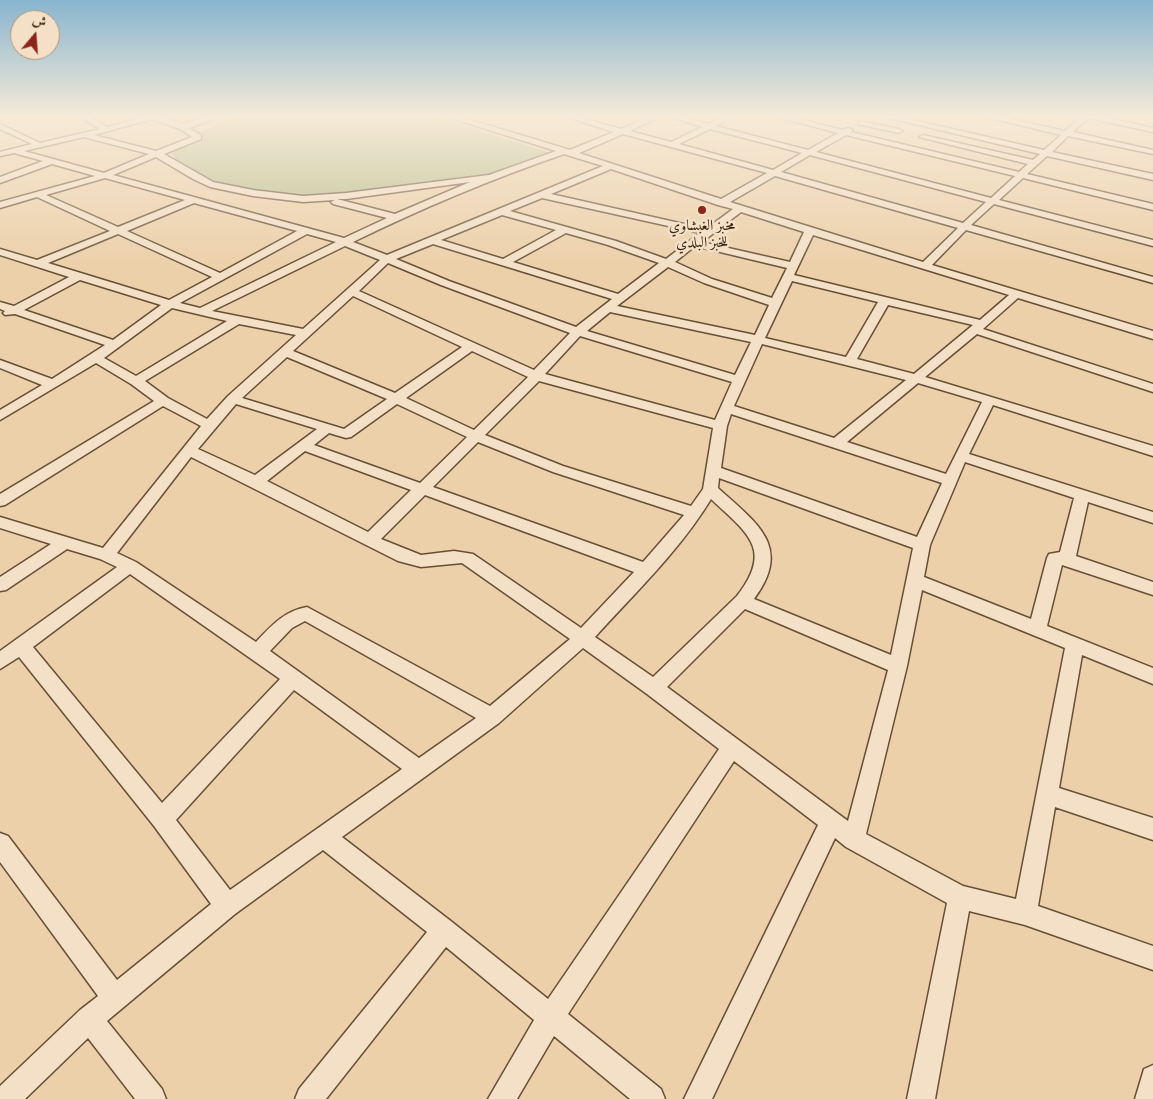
<!DOCTYPE html>
<meta charset="utf-8">
<style>
body{margin:0}
#map{position:relative;width:1153px;height:1099px;overflow:hidden;background:#ecd0a9;font-family:"IM FELL Double Pica",Amiri,serif}
canvas{display:block}
.north{position:absolute;left:10px;top:10px;width:50px;height:50px;box-sizing:border-box;background:#f3e0c7;border:1px solid #a9957d;border-radius:50%;rotate:18deg;font-size:14px;font-weight:700;line-height:20px;text-align:center;color:#3b240f}
.north::after{content:'';display:block;margin:auto;width:18px;height:22px;background:#8f2418;clip-path:polygon(50% 0,100% 100%,50% 72%,0 100%)}
</style>
<div id="map">
<canvas width="1153" height="1099"></canvas>
<div class="north">ش</div>
</div>
<script>
const c = document.querySelector('canvas').getContext('2d');
c.lineJoin = 'round';
function fillPath(path, color) {
  c.fillStyle = color;
  c.fill(path, 'evenodd');
}
function strokePath(path, color, width, dash) {
  c.strokeStyle = color;
  c.lineWidth = width;
  c.lineCap = dash ? 'butt' : 'round';
  c.setLineDash(dash || []);
  c.stroke(path);
}
function label(font, color, halo, rows, align = 'center') {
  c.font = font + ' "IM FELL Double Pica",Amiri,serif';
  c.lineWidth = 5;
  c.setLineDash([]);
  c.textBaseline = 'middle';
  c.strokeStyle = halo;
  c.fillStyle = color;
  for (const [text, x, y, turn = 0] of rows) {
    c.save();
    c.translate(x, y);
    c.rotate((+turn || 0) * Math.PI / 180);
    c.textAlign = isNaN(turn) ? turn : align;
    if (halo) c.strokeText(text, 0, 0);
    c.fillText(text, 0, 0);
    c.restore();
  }
}
fillPath(new Path2D(`
 M 237,116 L 435,116 L 550,153 L 487,175 L 372,191 L 298,197 L 205,182 L 180,166 L 171,152 L 201,137 L 202,132 Z`), '#b4bc8a');
const minor = new Path2D(`
 M 78,116 L 88,116 L 108,127 L 145,116 L 159,116 L 183,124 L 210,116 L 223,116 L 189,128 L 201,135 L 201,139 L 164,154 L 213,182 L 253,190 L 303,196 L 346,193 L 489,175 L 556,151 L 445,116 L 458,116 L 570,150 L 614,132 L 563,116 L 576,116 L 621,129 L 650,116 L 661,116 L 630,131 L 671,142 L 702,127 L 667,116 L 681,116 L 708,124 L 723,116 L 733,116 L 716,126 L 808,150 L 838,133 L 773,116 L 788,116 L 843,130 L 849,128 L 853,130 L 851,132 L 1019,172 L 1028,164 L 919,137 L 923,135 L 1033,160 L 1040,154 L 881,116 L 896,116 L 1044,150 L 1061,135 L 982,116 L 998,116 L 1065,131 L 1081,116 L 1100,116 L 1153,128 L 1153,132 L 1088,118 L 1073,132 L 1153,150 L 1153,154 L 1068,136 L 1052,152 L 1153,174 L 1153,180 L 1047,156 L 1027,174 L 1153,204 L 1153,210 L 1023,178 L 999,200 L 1153,240 L 1153,246 L 994,204 L 971,225 L 1153,277 L 1153,283 L 966,230 L 932,265 L 1153,331 L 1153,339 L 1018,298 L 983,329 L 1153,384 L 1153,392 L 977,334 L 925,377 L 1153,446 L 1153,456 L 993,405 L 969,454 L 1153,512 L 1153,523 L 1088,502 L 1076,556 L 1153,582 L 1153,595 L 1062,565 L 1047,626 L 1153,668 L 1153,684 L 1082,655 L 1059,788 L 1153,818 L 1153,840 L 1055,807 L 1038,906 L 1153,946 L 1153,970 L 1025,925 L 969,911 L 935,1099 L 907,1099 L 947,903 L 846,847 L 835,838 L 712,1099 L 684,1099 L 818,825 L 734,761 L 568,1014 L 661,1089 L 665,1099 L 630,1099 L 554,1036 L 517,1099 L 488,1099 L 534,1020 L 446,947 L 326,1099 L 295,1099 L 299,1089 L 427,932 L 323,850 L 235,914 L 107,1021 L 162,1089 L 166,1099 L 135,1099 L 88,1038 L 25,1099 L 0,1099 L 0,1086 L 80,1010 L 98,996 L 0,862 L 0,833 L 8,836 L 117,980 L 211,904 L 154,826 L 19,657 L 0,669 L 0,651 L 117,567 L 100,559 L 67,549 L 6,590 L 0,591 L 0,577 L 51,544 L 0,528 L 0,517 L 103,548 L 201,426 L 163,406 L 5,505 L 0,506 L 0,494 L 154,401 L 131,384 L 96,363 L 0,420 L 0,410 L 42,385 L 0,368 L 0,360 L 52,379 L 105,345 L 15,314 L 5,315 L 3,313 L 5,311 L 0,309 L 0,302 L 14,306 L 69,277 L 0,255 L 0,249 L 37,260 L 110,231 L 37,197 L 0,208 L 0,202 L 95,176 L 52,164 L 0,183 L 0,177 L 43,161 L 14,153 L 0,156 L 0,152 L 32,144 L 0,129 L 0,124 L 40,143 L 100,129 ZM 152,119 L 180,129 L 192,137 L 156,151 L 94,135 ZM 710,129 L 802,153 L 773,170 L 679,144 ZM 623,134 L 767,173 L 721,199 L 579,153 ZM 846,135 L 1015,176 L 991,198 L 816,152 ZM 84,137 L 149,154 L 104,173 L 24,151 ZM 564,154 L 603,166 L 387,255 L 353,242 C 422,208 492,179 564,154 ZM 810,155 L 986,202 L 963,223 L 781,172 ZM 156,157 L 193,179 L 210,187 L 253,196 L 303,202 L 335,200 L 331,202 L 333,204 L 387,218 L 344,238 L 113,175 ZM 611,169 L 718,205 L 733,209 L 706,229 L 551,194 ZM 775,176 L 958,228 L 923,262 L 730,202 ZM 105,178 L 185,200 L 118,227 L 46,195 ZM 470,182 L 395,214 L 337,199 L 346,199 ZM 542,198 L 700,233 L 666,259 L 616,241 L 510,211 ZM 194,203 L 297,231 L 220,273 L 127,231 ZM 741,212 L 804,232 L 790,262 L 702,242 ZM 502,215 L 556,230 L 503,259 L 441,240 ZM 566,233 L 608,245 L 659,263 L 618,294 L 513,262 ZM 118,234 L 212,277 L 169,300 L 48,263 ZM 307,234 L 336,242 L 200,308 L 180,303 ZM 813,235 L 1009,295 L 980,320 L 794,275 ZM 433,244 L 612,299 L 576,327 L 449,281 L 396,259 ZM 345,246 L 380,260 L 303,329 L 212,311 ZM 695,246 L 787,268 L 772,298 L 712,279 L 675,262 ZM 388,263 L 441,285 L 570,333 L 534,370 L 359,291 ZM 668,267 L 704,283 L 769,305 L 755,335 L 617,306 ZM 80,280 L 161,305 L 113,340 L 24,310 ZM 792,281 L 878,302 L 846,357 L 765,338 ZM 353,296 L 462,347 L 395,393 L 293,351 ZM 888,305 L 973,325 L 914,374 L 857,359 ZM 172,308 L 227,321 L 136,376 L 104,358 ZM 610,312 L 751,342 L 735,375 L 587,331 ZM 239,324 L 296,335 L 228,396 L 207,419 L 168,398 L 145,381 ZM 580,336 L 732,382 L 715,420 L 545,374 ZM 762,344 L 906,380 L 834,438 L 734,406 ZM 472,351 L 528,377 L 474,430 L 406,398 ZM 287,357 L 387,399 L 344,429 L 242,398 ZM 539,381 L 713,428 L 703,489 L 691,506 L 563,466 L 485,435 ZM 918,383 L 982,402 L 946,474 L 847,442 ZM 236,404 L 317,429 L 255,475 L 198,449 ZM 397,404 L 467,437 L 420,483 L 314,445 L 329,433 L 346,438 L 351,437 ZM 731,414 L 942,483 L 917,537 L 721,468 L 727,426 ZM 478,442 L 553,472 L 684,515 L 643,562 L 433,487 ZM 305,451 L 411,490 L 368,532 L 267,481 ZM 191,457 L 398,561 L 421,567 L 462,563 L 570,639 L 490,706 L 307,607 C 284,611 271,626 256,642 L 136,562 L 117,553 ZM 965,462 L 1074,498 L 1060,552 L 1049,554 L 1047,558 L 1031,619 L 924,577 L 930,545 ZM 719,478 L 913,548 L 891,655 L 754,599 C 794,546 755,522 718,488 ZM 425,495 L 634,572 L 581,628 L 473,554 L 454,551 L 421,555 L 381,539 ZM 711,499 C 747,533 774,549 737,596 L 653,677 L 595,637 C 635,593 680,550 711,499 ZM 130,574 L 280,679 L 162,803 L 33,647 ZM 922,590 L 1065,648 L 1016,899 L 963,886 L 866,834 L 907,666 ZM 745,609 L 888,670 L 848,821 L 667,687 ZM 305,621 L 476,718 L 419,758 L 270,651 L 292,628 ZM 583,648 L 647,694 L 719,749 L 548,999 L 452,922 L 342,837 L 499,723 ZM 294,690 L 402,769 L 230,890 L 176,820 Z
 M 859,121 L 899,129 L 903,131 L 899,133 L 862,125 L 859,125 Z
 M 1153,1065 L 1153,1099 L 1135,1099 L 1144,1069 Z`);
strokePath(minor, '#674f36', 3);
fillPath(minor, '#f3e0c7');
const sky = c.createLinearGradient(0, 0, 0, 270);
sky.addColorStop(0, '#88b5ce');
sky.addColorStop(0.43, '#f6ead8');
sky.addColorStop(1, '#f6ead800');
c.fillStyle = sky;
c.fillRect(0, 0, 1153, 270);
for (const [x, y, r, color] of [
 [702,210,5,"#8f2418"]
]) {
  const dot = new Path2D();
  dot.arc(x, y, r, 0, 2 * Math.PI);
  c.fillStyle = color;
  c.fill(dot);
  strokePath(dot, '#f3e0c7', 2);
}
label('15px', '#3b240f', '#f3e0c7', [
 ["مخبز الغبشاوي",702,227],
 ["للخبز البلدي",702,244]
]);
</script>
